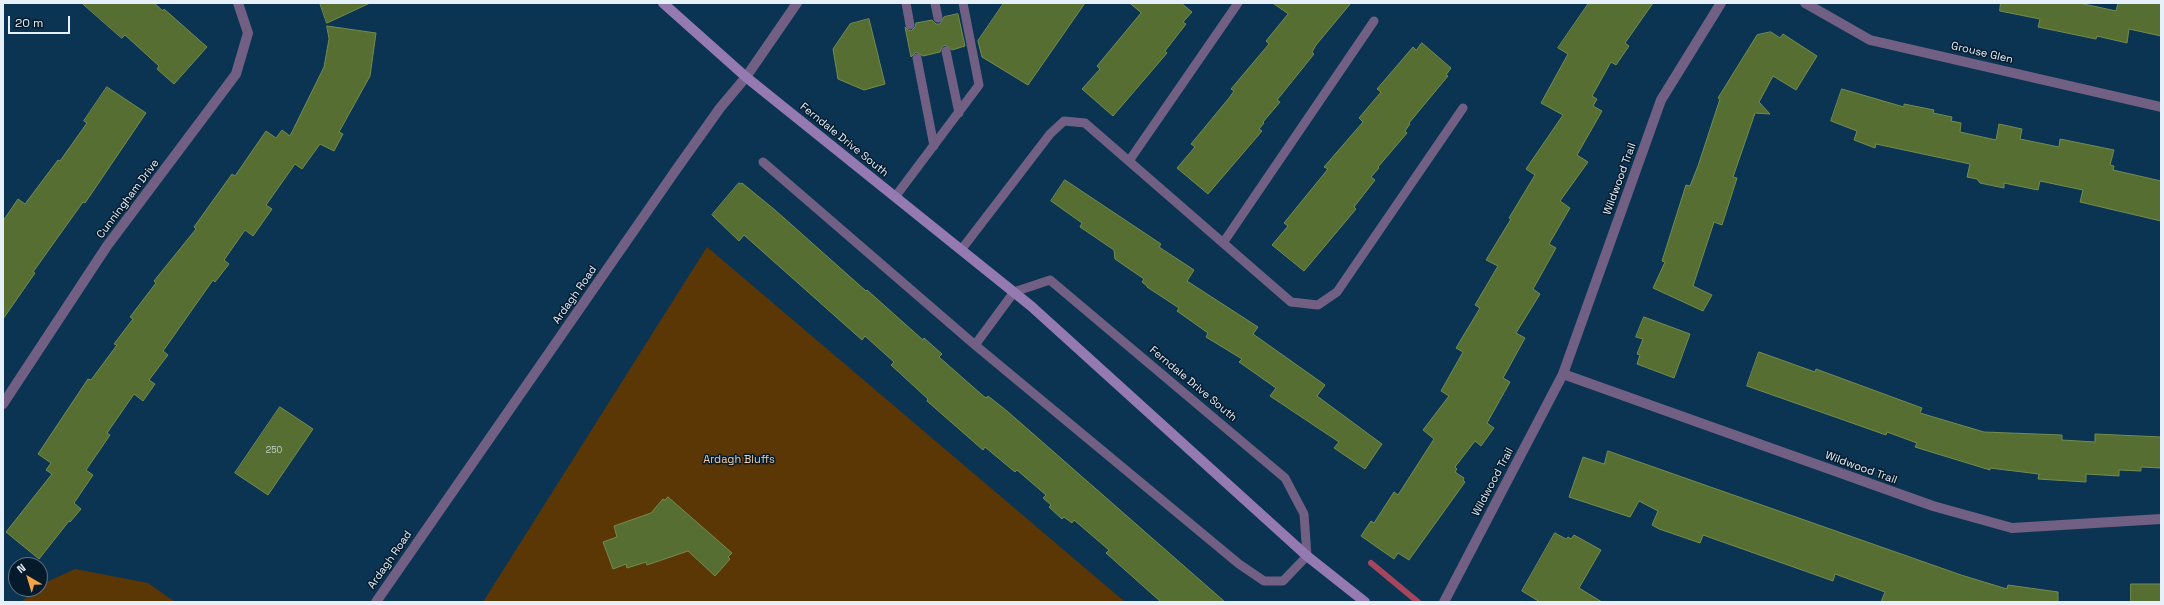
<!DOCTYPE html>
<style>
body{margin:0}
#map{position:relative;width:2164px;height:605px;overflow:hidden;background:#0b3453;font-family:"Space Grotesk",sans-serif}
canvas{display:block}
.frame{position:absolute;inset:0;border:4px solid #e6f0fb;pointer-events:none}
.north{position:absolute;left:8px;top:557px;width:40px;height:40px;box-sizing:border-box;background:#051b2c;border:1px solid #5f707f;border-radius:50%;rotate:322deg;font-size:11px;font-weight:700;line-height:16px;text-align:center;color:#e6f0fb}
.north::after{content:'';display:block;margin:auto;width:14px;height:18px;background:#f4a345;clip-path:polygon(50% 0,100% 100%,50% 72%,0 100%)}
.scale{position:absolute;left:8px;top:16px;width:62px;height:18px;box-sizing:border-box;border:2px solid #e6f0fb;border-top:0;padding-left:5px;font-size:12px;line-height:14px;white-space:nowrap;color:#e6f0fb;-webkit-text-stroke:3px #051b2c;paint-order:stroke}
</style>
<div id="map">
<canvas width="2164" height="605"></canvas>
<div class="frame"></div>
<div class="north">N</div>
<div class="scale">20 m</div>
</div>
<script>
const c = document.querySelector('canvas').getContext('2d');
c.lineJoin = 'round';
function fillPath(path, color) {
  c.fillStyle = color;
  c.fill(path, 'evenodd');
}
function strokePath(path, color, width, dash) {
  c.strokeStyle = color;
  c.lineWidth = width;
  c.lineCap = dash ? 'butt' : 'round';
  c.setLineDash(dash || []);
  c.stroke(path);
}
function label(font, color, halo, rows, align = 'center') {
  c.font = font + ' "Space Grotesk",sans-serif';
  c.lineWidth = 3;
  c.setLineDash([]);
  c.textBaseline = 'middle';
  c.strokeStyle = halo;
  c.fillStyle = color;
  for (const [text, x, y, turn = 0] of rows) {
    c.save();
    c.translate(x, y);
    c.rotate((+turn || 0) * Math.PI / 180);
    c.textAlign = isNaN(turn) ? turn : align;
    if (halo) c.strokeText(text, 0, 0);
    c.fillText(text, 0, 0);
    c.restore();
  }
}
fillPath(new Path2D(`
 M 707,247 L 1125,602 L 483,602 Z
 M 75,569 L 148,583 L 175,602 L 21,602 L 37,589 L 40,589 L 42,584 Z`), '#5c3706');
strokePath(new Path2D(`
 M 1371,563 L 1418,602`), '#a6465e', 6);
const building = new Path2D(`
 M 82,3 L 154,3 L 163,11 L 164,9 L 207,47 L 174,84 L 157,69 L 159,66 L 125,35 L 122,38 Z
 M 320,3 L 370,3 L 327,23 Z
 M 1004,3 L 1085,3 L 1028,85 L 982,57 L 978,41 Z
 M 1130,3 L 1181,3 L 1192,12 L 1183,22 L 1186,24 L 1165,51 L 1167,53 L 1113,116 L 1082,89 L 1100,69 L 1097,66 L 1141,13 Z
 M 1273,3 L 1351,3 L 1316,45 L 1312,52 L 1314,54 L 1277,100 L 1280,102 L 1263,122 L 1264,123 L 1259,129 L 1262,131 L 1208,194 L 1177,168 L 1195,147 L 1191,144 L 1229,98 L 1234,91 L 1231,89 L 1269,44 L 1266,41 L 1288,14 Z
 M 1589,3 L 1653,3 L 1625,43 L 1629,46 L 1616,65 L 1611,62 L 1592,96 L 1597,99 L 1593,106 L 1602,111 L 1577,155 L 1588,162 L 1560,201 L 1570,208 L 1549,244 L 1556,248 L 1533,289 L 1540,294 L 1516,333 L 1525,338 L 1503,378 L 1510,382 L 1487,423 L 1494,428 L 1481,446 L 1475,441 L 1455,467 L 1457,469 L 1455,472 L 1464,478 L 1463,480 L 1465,482 L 1409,560 L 1398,553 L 1394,559 L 1361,536 L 1371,521 L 1374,523 L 1394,492 L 1398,495 L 1434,439 L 1423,430 L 1449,396 L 1441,391 L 1463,352 L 1456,348 L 1480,308 L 1475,305 L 1498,266 L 1486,260 L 1511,219 L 1509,218 L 1535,175 L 1526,169 L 1563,115 L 1541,103 L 1568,54 L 1558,48 Z
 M 2001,3 L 2079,3 L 2116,11 L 2118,3 L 2161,3 L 2161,36 L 2129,29 L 2127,43 L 2097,36 L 2096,39 L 2038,27 L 2040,19 L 2000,11 Z
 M 958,14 L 965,46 L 952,50 L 945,45 L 942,47 L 940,52 L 923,56 L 916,52 L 911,57 L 905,27 L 908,30 L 911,31 L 915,27 L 916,23 L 932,20 L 936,24 L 940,24 L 944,17 Z
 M 869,19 L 885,84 L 864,90 L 838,79 L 833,49 L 850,24 Z
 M 327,26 L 376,33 L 370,76 L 339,132 L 343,134 L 334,151 L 320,144 L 302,169 L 295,164 L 266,205 L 272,209 L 253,236 L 245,230 L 224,260 L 229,264 L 215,282 L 213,280 L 163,351 L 168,355 L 149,380 L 155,384 L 143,401 L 134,394 L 107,433 L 110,435 L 86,470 L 93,475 L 74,503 L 81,509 L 70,522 L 69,521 L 39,559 L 6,532 L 52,474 L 46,470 L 51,463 L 38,454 L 88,379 L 91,380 L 117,345 L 114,344 L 133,319 L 130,317 L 156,283 L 154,281 L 196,229 L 194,227 L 232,174 L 235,176 L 266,131 L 276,138 L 282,130 L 290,136 L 324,67 L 329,39 Z
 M 1771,32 L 1780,38 L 1783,34 L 1817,56 L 1796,90 L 1773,76 L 1759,102 L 1770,114 L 1755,113 L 1733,177 L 1737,178 L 1722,225 L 1714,222 L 1693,286 L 1712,295 L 1703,311 L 1653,288 L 1665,262 L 1662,261 L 1686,185 L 1690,186 L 1698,166 L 1720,99 L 1718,98 L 1757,35 Z
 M 1422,43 L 1451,68 L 1446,75 L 1448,76 L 1409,123 L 1410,124 L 1405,131 L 1407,133 L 1378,167 L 1379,168 L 1371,177 L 1375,180 L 1354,207 L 1356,209 L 1304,271 L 1272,245 L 1288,226 L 1284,223 L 1328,169 L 1324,167 L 1363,122 L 1359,118 L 1381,92 L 1377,89 L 1413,47 L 1416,50 Z
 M 107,87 L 146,113 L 85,203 L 83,202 L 33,272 L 35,273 L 3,319 L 3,221 L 18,199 L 25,204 L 58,160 L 60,161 L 87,123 L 84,121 Z
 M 1842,89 L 1904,107 L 1904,104 L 1934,110 L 1933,113 L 1952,117 L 1951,121 L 1961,123 L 1960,132 L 1996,140 L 1999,124 L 2022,129 L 2020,139 L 2059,147 L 2060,139 L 2114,150 L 2110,165 L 2114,166 L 2113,170 L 2161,181 L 2161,221 L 2080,202 L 2083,190 L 2040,181 L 2038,190 L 2004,183 L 2004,188 L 1980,183 L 1977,179 L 1967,177 L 1970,164 L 1876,144 L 1875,148 L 1854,140 L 1857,131 L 1831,121 Z
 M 1065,180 L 1161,244 L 1159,247 L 1194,270 L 1187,281 L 1258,327 L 1253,334 L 1325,385 L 1317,396 L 1382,444 L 1365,469 L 1334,448 L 1339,442 L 1270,396 L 1276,388 L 1239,362 L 1242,359 L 1206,337 L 1208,333 L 1177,311 L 1179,308 L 1147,287 L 1147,286 L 1142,282 L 1144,279 L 1115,259 L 1114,250 L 1080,227 L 1082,223 L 1051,201 Z
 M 739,183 L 740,184 L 742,183 L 775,210 L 866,291 L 867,290 L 923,340 L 924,338 L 942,354 L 939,357 L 981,394 L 986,398 L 988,396 L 1007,411 L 1225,602 L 1161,602 L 1106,553 L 1109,550 L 1074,520 L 1072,523 L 1064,517 L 1062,519 L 1049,507 L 1051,505 L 1043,498 L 1046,495 L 1017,470 L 1015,472 L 985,447 L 983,450 L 927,401 L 928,399 L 891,365 L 894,362 L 865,336 L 862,340 L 744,235 L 739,241 L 712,215 Z
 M 1644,317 L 1690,334 L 1674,378 L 1637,364 L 1640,355 L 1637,354 L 1643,339 L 1636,337 Z
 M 1759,352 L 1815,372 L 1816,369 L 1922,408 L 1920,413 L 1984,432 L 2062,435 L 2062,440 L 2095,442 L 2095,434 L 2161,437 L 2161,468 L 2141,467 L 2141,471 L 2119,470 L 2119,476 L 2086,474 L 2086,482 L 2038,479 L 2039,474 L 1990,468 L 1990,470 L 1915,447 L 1917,443 L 1887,432 L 1886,435 L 1747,386 Z
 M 280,407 L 313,429 L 268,495 L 235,473 Z
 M 1608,451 L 1961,575 L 2007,589 L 2008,585 L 2058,592 L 2058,602 L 1881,602 L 1885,592 L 1835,574 L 1833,581 L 1703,535 L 1700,543 L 1659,529 L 1652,525 L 1658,511 L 1639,501 L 1630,517 L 1569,497 L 1583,457 L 1604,464 Z
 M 668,497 L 732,553 L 728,557 L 730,559 L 715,576 L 688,551 L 647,565 L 646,562 L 627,568 L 626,564 L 613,569 L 603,542 L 617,537 L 614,526 L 651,513 L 663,499 L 665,500 Z
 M 1555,533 L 1566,539 L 1568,537 L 1571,539 L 1574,535 L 1601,550 L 1579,588 L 1602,602 L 1540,602 L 1522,591 Z
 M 2131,584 L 2161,584 L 2161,602 L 2131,602 Z`);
fillPath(building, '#576e32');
strokePath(building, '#748c4f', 1);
strokePath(new Path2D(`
 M 906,3 L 910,25
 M 935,3 L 938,18
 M 946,51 L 959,113
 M 917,58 L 934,146
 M 1129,161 L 1238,3
 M 763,162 L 975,345 L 1239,564 L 1264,581 L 1283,581 L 1307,556 L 1304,514 L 1285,478 L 1050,280 L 1014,292 L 975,345
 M 895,197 L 979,85 L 963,3
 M 1223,243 L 1374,21
 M 961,250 L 1050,134 L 1064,121 L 1085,123 L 1291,302 L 1318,305 L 1337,292 L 1463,108`), '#716083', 9);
strokePath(new Path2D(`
 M 1805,3 L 1870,40 L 2161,107
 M 1563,374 L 1933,506 L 2012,528 L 2161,519
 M 3,404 L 107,246 L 236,74 L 248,33 L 238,3
 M 1444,602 L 1563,374 L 1661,100 L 1721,3`), '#716083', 10);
strokePath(new Path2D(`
 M 376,602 L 678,167 L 720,108 L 746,77 L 797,3`), '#716083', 10);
strokePath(new Path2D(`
 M 663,3 L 746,77 L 1031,306 L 1307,556 L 1365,602`), '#957ab1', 10);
label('9px', '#c2d0c9', null, [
 ["250",274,451]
]);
label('11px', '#e6f0fb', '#051b2c', [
 ["Grouse Glen",1982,53,13],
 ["Ferndale Drive South",844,140,39],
 ["Wildwood Trail",1620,179,-70],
 ["Cunningham Drive",128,199,-53],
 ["Ardagh Road",575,295,-55],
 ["Ferndale Drive South",1193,384,40],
 ["Wildwood Trail",1861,468,20],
 ["Wildwood Trail",1493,482,-62],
 ["Ardagh Road",390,560,-55]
]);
label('11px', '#f3cfaa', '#051b2c', [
 ["Ardagh Bluffs",739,460]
]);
</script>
